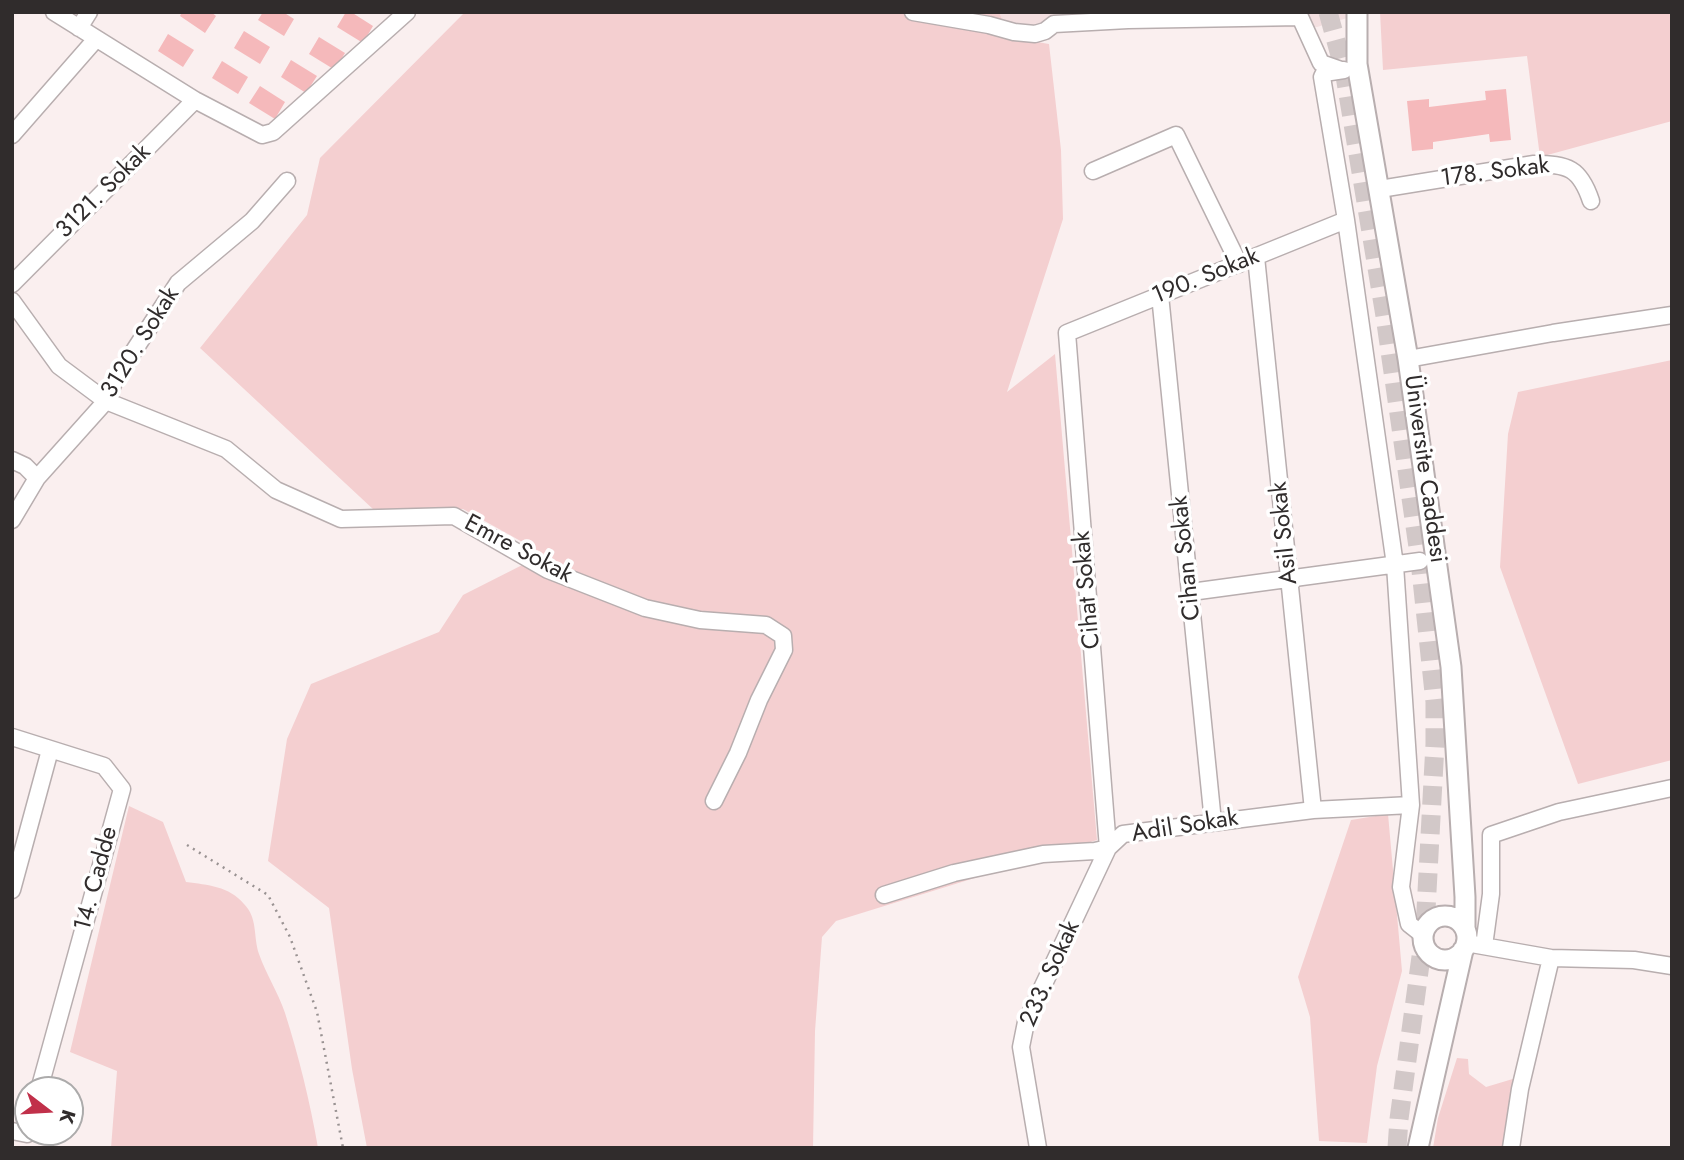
<!DOCTYPE html>
<meta charset="utf-8">
<style>
body{margin:0}
#map{position:relative;width:1684px;height:1160px;overflow:hidden;background:#faefef;font-family:Jost,sans-serif}
canvas{display:block}
.frame{position:absolute;inset:0;border:14px solid #302c2c;pointer-events:none}
.north{position:absolute;left:14px;top:1076px;width:70px;height:70px;box-sizing:border-box;background:#fff;border:2px solid #acabab;border-radius:50%;rotate:107deg;font-size:19px;font-weight:700;line-height:28px;text-align:center;color:#302c2c}
.north::after{content:'';display:block;margin:auto;width:24px;height:32px;background:#c1304a;clip-path:polygon(50% 0,100% 100%,50% 72%,0 100%)}
</style>
<div id="map">
<canvas width="1684" height="1160"></canvas>
<div class="frame"></div>
<div class="north">K</div>
</div>
<script>
const c = document.querySelector('canvas').getContext('2d');
c.lineJoin = 'round';
function fillPath(path, color) {
  c.fillStyle = color;
  c.fill(path, 'evenodd');
}
function strokePath(path, color, width, dash) {
  c.strokeStyle = color;
  c.lineWidth = width;
  c.lineCap = dash ? 'butt' : 'round';
  c.setLineDash(dash || []);
  c.stroke(path);
}
function label(font, color, halo, rows, align = 'center') {
  c.font = font + ' Jost,sans-serif';
  c.lineWidth = 7;
  c.setLineDash([]);
  c.textBaseline = 'middle';
  c.strokeStyle = halo;
  c.fillStyle = color;
  for (const [text, x, y, turn = 0] of rows) {
    c.save();
    c.translate(x, y);
    c.rotate((+turn || 0) * Math.PI / 180);
    c.textAlign = isNaN(turn) ? turn : align;
    if (halo) c.strokeText(text, 0, 0);
    c.fillText(text, 0, 0);
    c.restore();
  }
}
fillPath(new Path2D(`
 M 999,12 L 1367,12 L 1317,27 L 1006,29 Z`), '#f3dfe0');
fillPath(new Path2D(`
 M 465,12 L 999,12 L 1006,29 L 1002,36 L 1049,44 L 1061,150 L 1063,219 L 1007,392 L 1055,354 L 1097,840 L 836,921 L 822,937 L 815,1031 L 813,1148 L 367,1148 L 352,1069 L 329,908 L 268,861 L 287,739 L 311,684 L 439,632 L 463,595 L 544,554 L 463,509 L 374,510 L 200,348 L 307,215 L 320,158 Z
 M 1380,12 L 1672,12 L 1672,121 L 1540,157 L 1527,56 L 1383,70 Z
 M 1672,360 L 1672,760 L 1578,784 L 1500,567 L 1508,434 L 1518,392 Z
 M 129,806 L 163,822 L 186,882 C 208,885 229,886 244,904 C 258,918 253,936 259,954 C 266,974 278,992 285,1013 C 299,1057 310,1102 318,1148 L 111,1148 L 117,1071 L 70,1052 Z
 M 1388,814 L 1402,971 L 1377,1066 L 1367,1143 L 1319,1141 L 1310,1017 L 1298,977 L 1351,820 Z
 M 1457,1058 L 1468,1059 L 1469,1074 L 1486,1087 L 1516,1078 L 1504,1148 L 1433,1148 L 1438,1118 Z`), '#f4cfd0');
fillPath(new Path2D(`
 M 182,12 L 211,12 L 216,16 L 205,33 L 180,16 Z
 M 263,12 L 283,12 L 294,19 L 284,36 L 258,20 Z
 M 346,12 L 351,12 L 373,26 L 363,43 L 337,27 Z
 M 244,31 L 270,47 L 260,64 L 234,48 Z
 M 168,34 L 194,50 L 183,67 L 158,51 Z
 M 319,37 L 345,53 L 335,70 L 309,54 Z
 M 291,60 L 317,76 L 306,93 L 281,77 Z
 M 222,61 L 248,77 L 238,94 L 212,78 Z
 M 260,86 L 285,102 L 275,119 L 249,103 Z
 M 1506,89 L 1511,140 L 1490,142 L 1489,134 L 1433,142 L 1433,149 L 1412,151 L 1407,101 L 1429,99 L 1429,107 L 1486,100 L 1485,91 Z`), '#f5b9bb');
strokePath(new Path2D(`
 M 1328,12 L 1344,70 L 1385,316 L 1420,561 L 1435,702 L 1435,744 L 1425,928
 M 1397,1148 L 1399,1119 L 1423,942`), '#d2c8c8', 19, [19, 10]);
const minor = new Path2D(`
 M 54,12 L 195,100 L 262,135 L 273,132 L 407,12
 M 913,12 L 989,25 L 1014,32 L 1035,34 L 1045,31 L 1054,24 L 1128,20 L 1300,17 L 1321,63 L 1341,70
 M 79,28 L 89,12
 M 1344,70 L 1324,73 L 1322,77 L 1346,220 L 1395,565 L 1411,805 L 1401,887 L 1409,924 L 1423,935
 M 12,135 L 96,39
 M 1093,171 L 1176,135 L 1239,264
 M 1380,189 L 1534,164 C 1568,164 1580,168 1591,201
 M 1256,257 L 1313,810
 M 12,284 L 195,100
 M 1160,295 L 1213,822
 M 12,301 L 59,366 L 106,401 L 226,449 L 276,490 L 341,519 L 454,516 L 548,570 L 645,608 L 700,620 L 766,625 L 783,636 L 784,650 L 759,700 L 738,753 L 714,801
 M 1408,359 L 1553,333 L 1672,315
 M 12,460 L 25,466 L 37,478
 M 12,520 L 37,478 L 106,401 L 115,380 L 178,283 L 252,221 L 287,181
 M 1191,592 L 1420,561
 M 12,737 L 104,766 L 122,789 L 39,1090
 M 12,890 L 50,750
 M 884,895 L 954,873 L 1043,854 L 1095,851 L 1108,848 L 1123,834 L 1313,810 L 1411,805
 M 1466,943 L 1551,958 L 1634,960 L 1672,966
 M 1484,946 L 1491,894 L 1491,835 L 1559,812 L 1672,788
 M 12,1131 L 27,1134 L 28,1131
 M 1038,1148 L 1021,1047 L 1026,1022 L 1108,848 L 1067,333 L 1346,220
 M 1511,1148 L 1520,1089 L 1551,958`);
const tertiary = new Path2D(`
 M 1357,12 L 1357,64 L 1408,359 L 1451,667 L 1465,897 L 1465,929
 M1423 938a22 22 0 1 1 44 0a22 22 0 1 1-44 0Z
 M 1418,1148 L 1463,950`);
strokePath(minor, '#b8aeaf', 19);
strokePath(tertiary, '#b8aeaf', 23);
strokePath(new Path2D(`
 M 187,845 L 268,895 L 290,937 L 317,1012 L 343,1148`), '#999292', 2.5, [2, 5]);
strokePath(minor, '#fff', 16);
strokePath(tertiary, '#fff', 19);
label('24px', '#302c2c', '#fff', [
 ["178. Sokak",1495,173,-7],
 ["3121. Sokak",104,192,-45],
 ["190. Sokak",1206,277,-22],
 ["3120. Sokak",141,343,-58],
 ["Üniversite Caddesi",1424,469,82],
 ["Asil Sokak",1285,533,-96],
 ["Emre Sokak",518,550,28],
 ["Cihan Sokak",1187,558,-96],
 ["Cihat Sokak",1088,590,-95],
 ["Adil Sokak",1185,827,-9],
 ["14. Cadde",97,879,-75],
 ["233. Sokak",1051,974,-66]
]);
</script>
